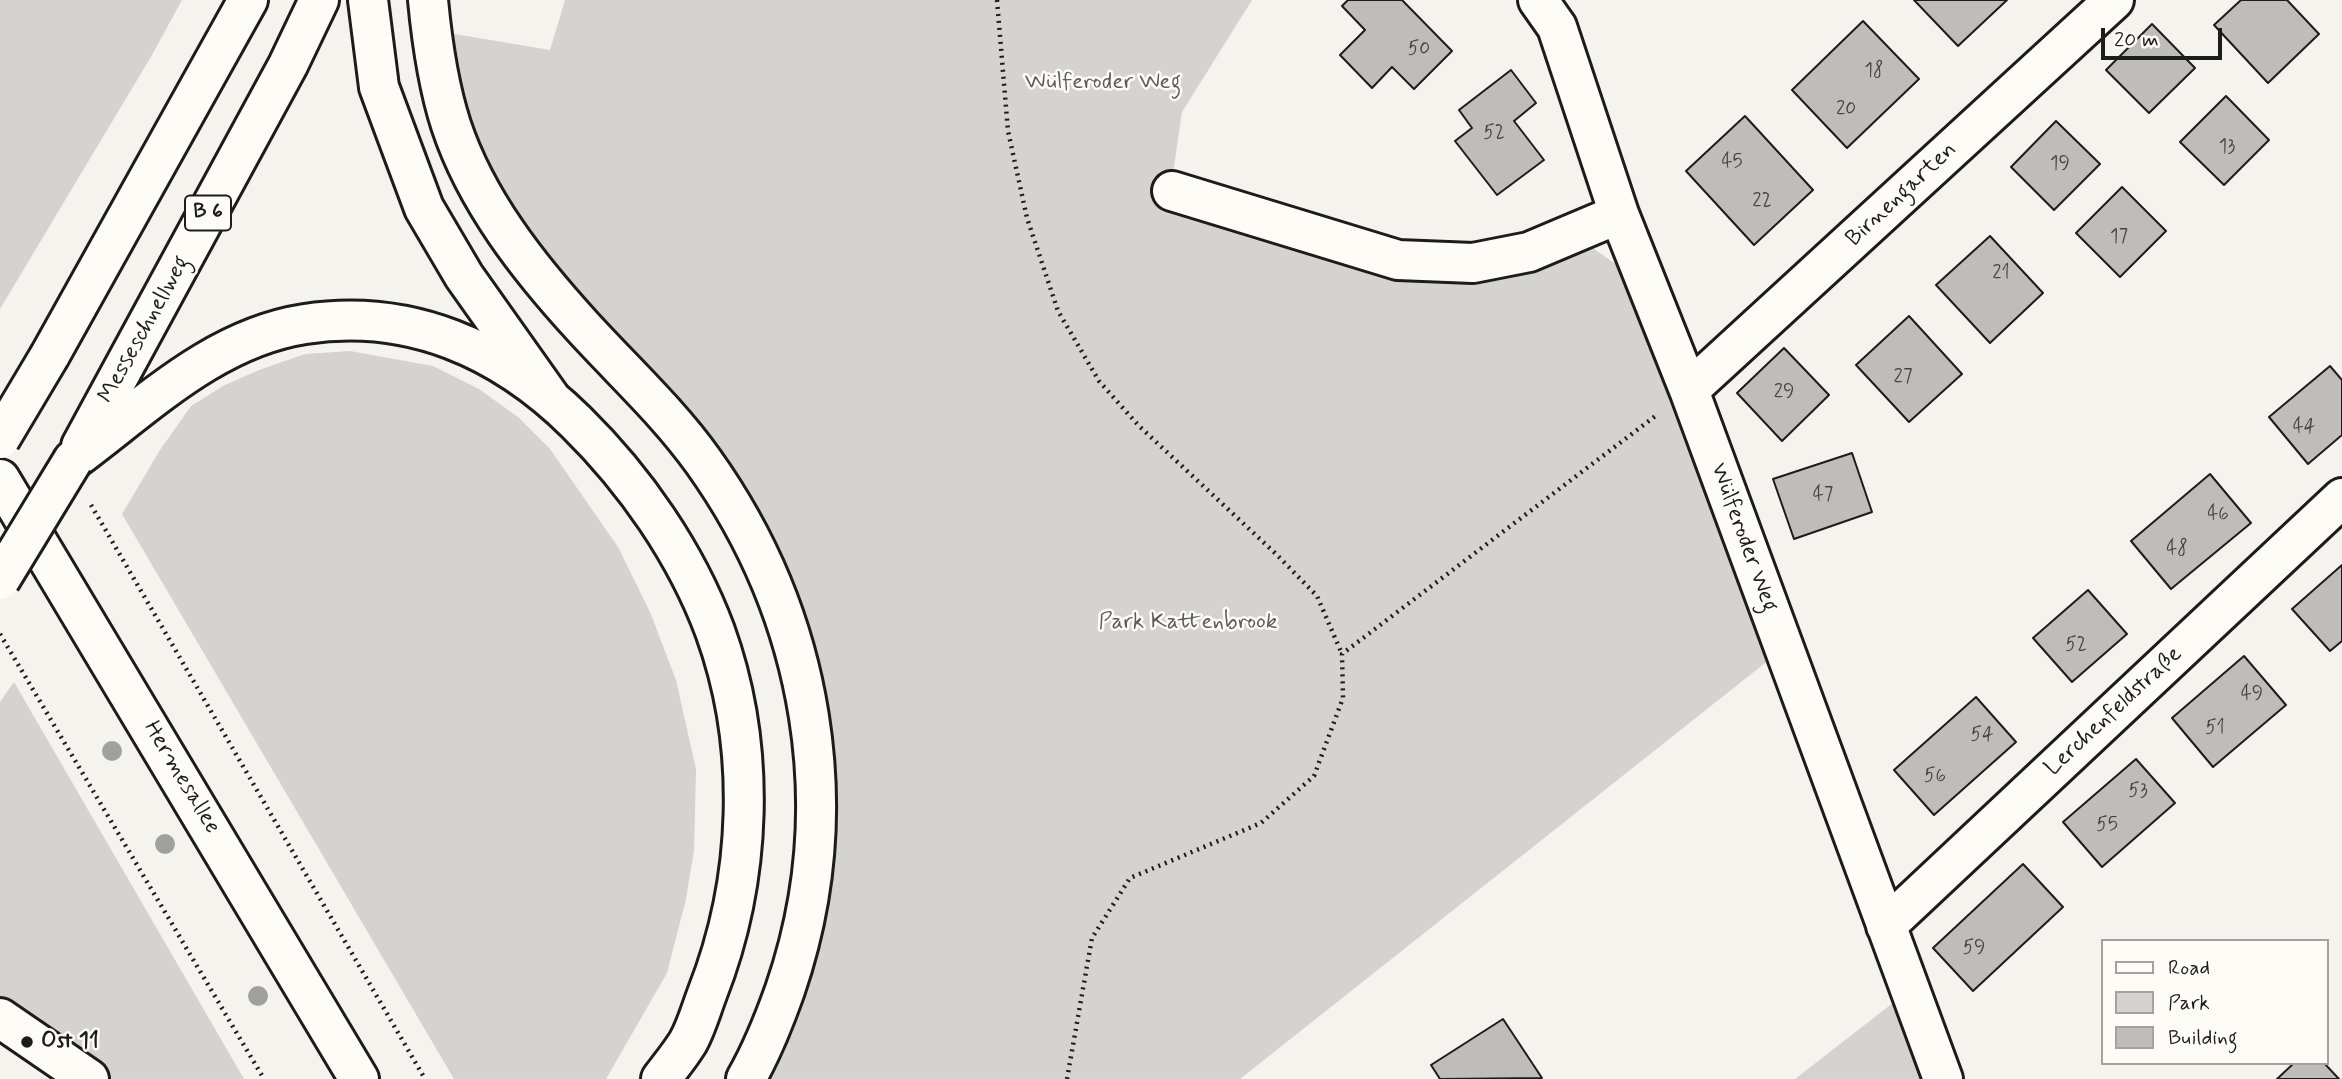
<!DOCTYPE html>
<meta charset="utf-8">
<style>
body{margin:0}
#map{position:relative;width:2342px;height:1079px;overflow:hidden;background:#f4f3ee;font-family:Mynerve,sans-serif}
canvas{display:block}
.legend{position:absolute;left:2101px;top:939px;width:228px;height:126px;box-sizing:border-box;background:#fdfcf7;border:2px solid #a3a29f;margin:0;padding:9px 12px;list-style:none;font-size:21px;color:#1c1c1c}
.legend li{display:flex;align-items:center;gap:14px;height:35px}
.legend b{width:35px;border:2px solid #a3a29f}
.scale{position:absolute;left:2101px;top:28px;width:121px;height:32px;box-sizing:border-box;border:4px solid #1c1c1c;border-top:0;padding-left:9px;font-size:21px;line-height:24px;white-space:nowrap;color:#1c1c1c;-webkit-text-stroke:5px #fdfcf7;paint-order:stroke}
</style>
<div id="map">
<canvas width="2342" height="1079"></canvas>
<ul class="legend">
<li><b style="height:9px;background:#fdfcf7"></b>Road</li>
<li><b style="height:19px;background:#d4d3cf"></b>Park</li>
<li><b style="height:19px;background:#bebdba"></b>Building</li>
</ul>
<div class="scale">20 m</div>
</div>
<script>
const c = document.querySelector('canvas').getContext('2d');
c.lineJoin = 'round';
function fillPath(path, color) {
  c.fillStyle = color;
  c.fill(path, 'evenodd');
}
function strokePath(path, color, width, dash) {
  c.strokeStyle = color;
  c.lineWidth = width;
  c.lineCap = dash ? 'butt' : 'round';
  c.setLineDash(dash || []);
  c.stroke(path);
}
function label(font, color, halo, rows, align = 'center') {
  c.font = font + ' Mynerve,sans-serif';
  c.lineWidth = 5;
  c.setLineDash([]);
  c.textBaseline = 'middle';
  c.strokeStyle = halo;
  c.fillStyle = color;
  for (const [text, x, y, turn = 0] of rows) {
    c.save();
    c.translate(x, y);
    c.rotate((+turn || 0) * Math.PI / 180);
    c.textAlign = isNaN(turn) ? turn : align;
    if (halo) c.strokeText(text, 0, 0);
    c.fillText(text, 0, 0);
    c.restore();
  }
}
fillPath(new Path2D(`
 M 0,0 L 182,0 L 152,55 L 0,309 Z
 M 565,0 L 1252,0 L 1182,112 L 1168,208 L 1525,269 L 1591,247 L 1623,269 L 1774,656 L 1240,1079 L 746,1079 L 816,851 L 761,557 L 517,246 L 431,30 L 550,50 Z
 M 350,351 L 433,366 L 479,389 L 518,417 L 550,449 L 618,547 L 650,612 L 676,680 L 696,769 L 694,851 L 686,899 L 667,973 L 606,1079 L 454,1079 L 122,514 L 160,450 L 191,406 L 223,386 L 259,370 L 305,354 Z
 M 14,682 L 244,1079 L 109,1079 L 0,1005 L 0,702 Z
 M 1898,999 L 1928,1079 L 1795,1079 Z`), '#d4d3cf');
const building = new Path2D(`
 M 1348,0 L 1402,0 L 1452,51 L 1414,89 L 1392,67 L 1372,88 L 1340,55 L 1365,30 L 1342,6 Z
 M 1914,0 L 2007,0 L 1958,46 Z
 M 2241,0 L 2287,0 L 2319,34 L 2268,83 L 2214,25 Z
 M 1863,21 L 1919,79 L 1847,148 L 1792,90 Z
 M 2152,24 L 2195,68 L 2149,113 L 2106,70 Z
 M 1511,70 L 1536,103 L 1514,121 L 1544,160 L 1497,195 L 1455,141 L 1472,128 L 1459,110 Z
 M 2226,96 L 2269,140 L 2224,185 L 2180,142 Z
 M 1745,116 L 1813,190 L 1754,245 L 1686,171 Z
 M 2056,121 L 2100,164 L 2054,210 L 2011,167 Z
 M 2122,187 L 2166,231 L 2120,277 L 2076,233 Z
 M 1990,236 L 2043,293 L 1990,343 L 1936,285 Z
 M 1909,316 L 1962,374 L 1909,422 L 1856,365 Z
 M 1784,348 L 1829,395 L 1782,441 L 1737,393 Z
 M 2330,366 L 2342,380 L 2342,435 L 2308,464 L 2269,417 Z
 M 1852,453 L 1872,512 L 1794,539 L 1773,479 Z
 M 2210,474 L 2251,523 L 2171,589 L 2131,541 Z
 M 2342,565 L 2342,641 L 2330,651 L 2292,609 Z
 M 2088,590 L 2127,634 L 2072,682 L 2033,638 Z
 M 2244,656 L 2286,705 L 2213,767 L 2172,718 Z
 M 1976,697 L 2016,742 L 1934,815 L 1894,770 Z
 M 2136,759 L 2175,803 L 2102,867 L 2063,822 Z
 M 2023,864 L 2063,907 L 1973,991 L 1933,948 Z
 M 1503,1019 L 1542,1078 L 1440,1079 L 1431,1065 Z
 M 2294,1063 L 2324,1063 L 2339,1079 L 2277,1079 Z`);
fillPath(building, '#bebdba');
strokePath(building, '#1c1c1c', 2);
const minor = new Path2D(`
 M 368,0 L 379,87 L 424,208 L 464,276 L 549,396
 M 1538,0 L 1557,27 L 1619,214 L 1689,390 L 1943,1079
 M 1172,191 L 1398,260 L 1473,263 L 1529,252 L 1619,214
 M 1689,390 L 2114,0
 M 1886,926 L 2342,498
 M 0,1018 L 89,1079`);
const major = new Path2D(`
 M 0,479 L 359,1079`);
const highway = new Path2D(`
 M 428,0 C 432,42 438,85 451,125 C 476,201 529,268 582,326 C 623,371 668,412 703,461 C 814,616 847,810 785,990 C 774,1021 762,1051 746,1079
 M 50,355 L 248,0
 M 81,446 L 288,65 L 319,0
 M 73,460 C 145,407 213,338 305,324 C 410,308 502,349 576,422 C 635,480 686,553 715,631 C 757,747 752,880 707,994 C 701,1010 696,1028 688,1042 C 680,1055 670,1067 661,1079`);
strokePath(minor, '#1c1c1c', 44);
strokePath(major, '#1c1c1c', 44);
strokePath(highway, '#1c1c1c', 44);
strokePath(new Path2D(`
 M 997,0 L 1008,131 L 1027,218 L 1058,311 L 1099,381 L 1139,426 L 1276,554 L 1317,596 L 1342,654
 M 91,505 L 425,1079
 M 0,634 L 264,1079
 M 1067,1079 L 1092,938 L 1130,878 L 1261,823 L 1314,776 L 1343,698 L 1342,654 L 1658,414`), '#1c1c1c', 4.5, [2, 5]);
strokePath(minor, '#fdfcf7', 38);
strokePath(major, '#fdfcf7', 38);
strokePath(highway, '#fdfcf7', 38);
const highwayBridge = new Path2D(`
 M 0,439 L 50,355
 M 0,580 L 73,460`);
strokePath(highwayBridge, '#1c1c1c', 44, []);
strokePath(highwayBridge, '#fdfcf7', 38);
c.fillStyle = '#a0a09d';
for (const [x, y] of [
 [112,751],
 [165,844],
 [258,996]
]) {
  c.beginPath();
  c.arc(x, y, 10, 0, 2 * Math.PI);
  c.fill();
}
for (const [x, y, r, color] of [
 [27,1042,7,"#1c1c1c"]
]) {
  const dot = new Path2D();
  dot.arc(x, y, r, 0, 2 * Math.PI);
  c.fillStyle = color;
  c.fill(dot);
  strokePath(dot, '#fdfcf7', 2.5);
}
label('19px', '#444', null, [
 ["50",1419,50],
 ["18",1874,72],
 ["20",1846,110],
 ["52",1494,134],
 ["13",2227,148],
 ["45",1732,163],
 ["19",2060,165],
 ["22",1762,202],
 ["17",2119,238],
 ["21",2001,274],
 ["27",1903,378],
 ["29",1784,393],
 ["44",2304,428],
 ["47",1823,496],
 ["46",2218,515],
 ["48",2177,550],
 ["52",2076,646],
 ["49",2252,695],
 ["51",2215,729],
 ["54",1982,736],
 ["56",1935,777],
 ["53",2138,792],
 ["55",2107,826],
 ["59",1974,949]
]);
for (const [x, y, w] of [
 [208,213,46]
]) {
  const box = new Path2D();
  box.roundRect(x - w / 2, y - 17.5, w, 35, 5);
  c.fillStyle = '#fdfcf7';
  c.fill(box);
  strokePath(box, '#1c1c1c', 2);
}
label('bold 21px', '#1c1c1c', null, [
 ["B 6",208,213]
]);
label('23px', '#5c5c5b', '#fdfcf7', [
 ["Wülferoder Weg",1103,83],
 ["Park Kattenbrook",1188,623]
]);
label('23px', '#1c1c1c', '#fdfcf7', [
 ["Birnengarten",1902,195,-43],
 ["Messeschnellweg",145,330,-61],
 ["Wülferoder Weg",1743,538,70],
 ["Lerchenfeldstraße",2114,712,-43],
 ["Hermesallee",181,778,59]
]);
label('bold 23px', '#1c1c1c', '#fdfcf7', [
 ["Ost 11",41,1042]
], 'left');
</script>
